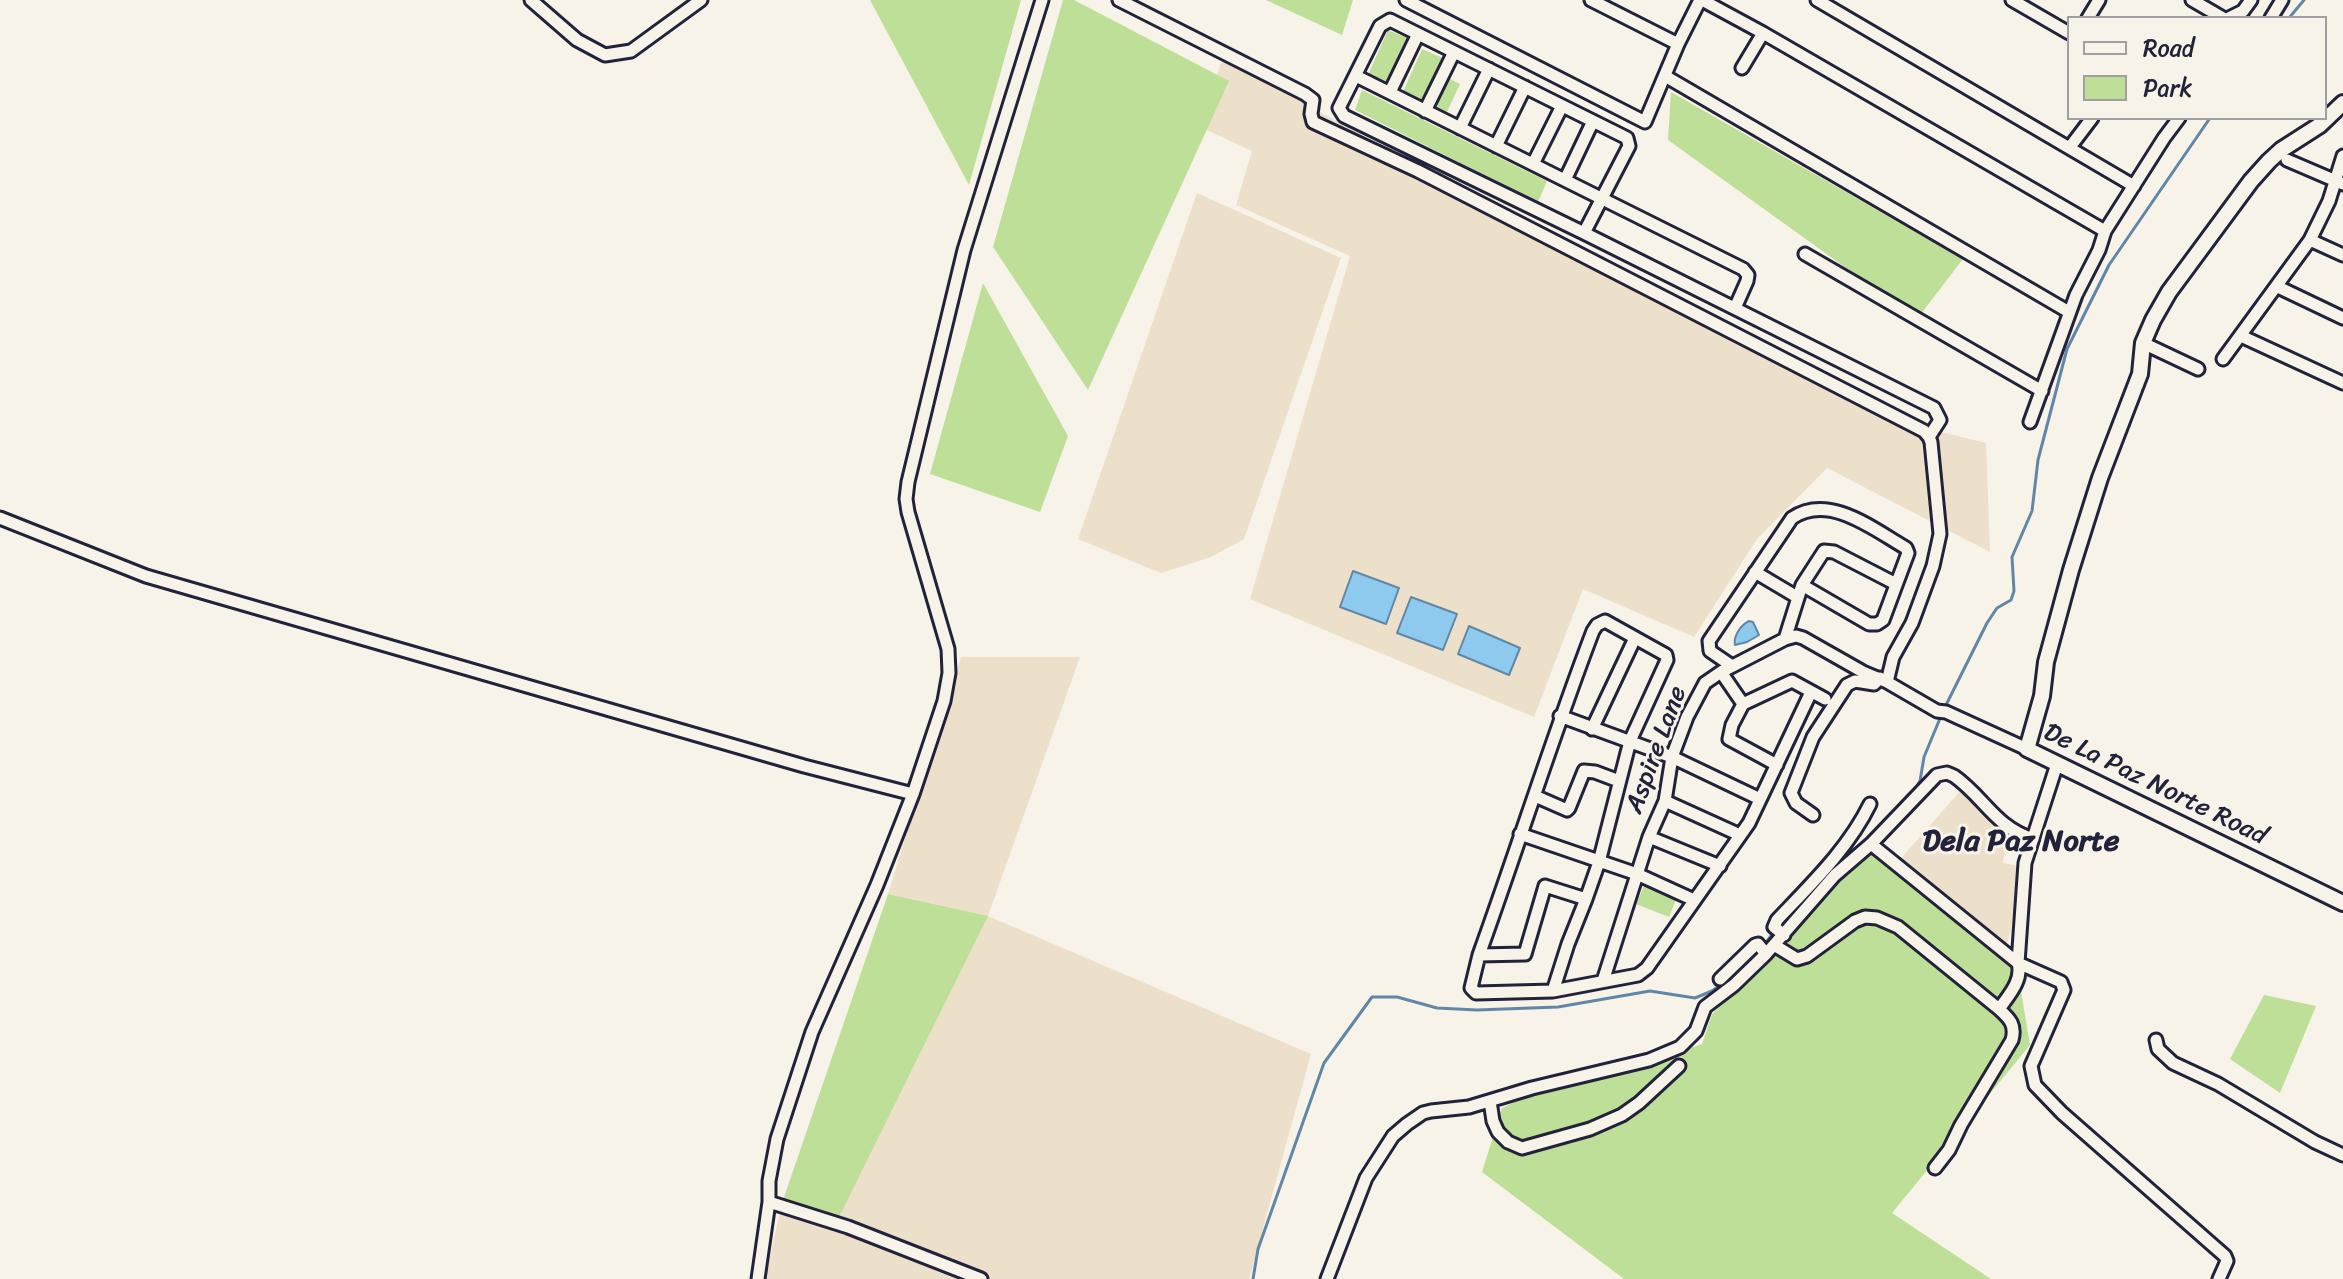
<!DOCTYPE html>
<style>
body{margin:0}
#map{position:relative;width:2343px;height:1279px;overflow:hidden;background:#f7f3e8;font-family:Sriracha,sans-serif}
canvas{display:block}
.legend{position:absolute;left:2067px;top:16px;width:260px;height:104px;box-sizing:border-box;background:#f7f3e8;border:2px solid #a29fa3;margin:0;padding:10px 14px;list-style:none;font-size:24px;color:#22223b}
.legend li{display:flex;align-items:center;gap:16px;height:40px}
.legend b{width:40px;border:2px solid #a29fa3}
</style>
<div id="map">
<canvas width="2343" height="1279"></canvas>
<ul class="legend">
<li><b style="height:10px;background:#f7f3e8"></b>Road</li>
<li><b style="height:22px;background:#bedf98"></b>Park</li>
</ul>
</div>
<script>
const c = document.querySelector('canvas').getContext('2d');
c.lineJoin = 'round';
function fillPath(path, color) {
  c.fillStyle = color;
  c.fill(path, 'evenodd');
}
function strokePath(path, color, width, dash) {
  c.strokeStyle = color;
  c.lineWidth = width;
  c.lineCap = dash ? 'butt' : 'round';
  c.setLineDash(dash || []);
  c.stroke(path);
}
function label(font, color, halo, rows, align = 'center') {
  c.font = font + ' Sriracha,sans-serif';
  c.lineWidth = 6;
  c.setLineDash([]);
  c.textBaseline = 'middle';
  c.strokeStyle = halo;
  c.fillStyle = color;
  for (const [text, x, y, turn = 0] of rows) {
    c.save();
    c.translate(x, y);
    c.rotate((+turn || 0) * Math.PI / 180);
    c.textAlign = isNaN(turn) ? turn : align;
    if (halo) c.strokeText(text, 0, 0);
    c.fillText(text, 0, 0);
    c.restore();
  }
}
fillPath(new Path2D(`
 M 1223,58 L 1641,290 L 1941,432 L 1986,443 L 1990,552 L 1827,468 L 1757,539 L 1694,637 L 1583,589 L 1534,717 L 1250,599 L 1350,256 L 1236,205 L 1252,151 L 1198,126 Z
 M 1197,193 L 1341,258 L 1244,539 L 1211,557 L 1161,573 L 1078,539 Z
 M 961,657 L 1080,657 L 988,916 L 1311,1054 L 1249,1279 L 765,1279 L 782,1203 L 987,916 L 888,894 Z
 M 1962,789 L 2008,833 L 2003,863 L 2018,866 L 2011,930 L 2005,950 L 1897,863 Z`), '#ece0ca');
fillPath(new Path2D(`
 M 870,0 L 1021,0 L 969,185 Z
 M 1063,0 L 1074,0 L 1229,81 L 1088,390 L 993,247 Z
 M 1266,0 L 1353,0 L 1342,35 Z
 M 1388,30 L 1407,38 L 1387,84 L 1368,75 Z
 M 1422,49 L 1443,58 L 1424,101 L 1403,92 Z
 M 1448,78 L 1460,84 L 1447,112 L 1434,106 Z
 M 1362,90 L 1547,181 L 1538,202 L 1355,110 Z
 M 1671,92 L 1963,259 L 1917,319 L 1668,140 Z
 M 983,283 L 1068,436 L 1040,512 L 930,474 Z
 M 1871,852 L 2017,967 L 2030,1045 L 1892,1213 L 1991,1279 L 1624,1279 L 1482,1172 L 1502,1108 L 1527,1096 L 1589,1082 L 1702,1044 L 1712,1014 L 1784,944 L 1840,878 Z
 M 1645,884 L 1677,897 L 1669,917 L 1636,904 Z
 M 888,894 L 988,916 L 837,1221 L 782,1203 Z
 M 2264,995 L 2316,1006 L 2280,1093 L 2230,1059 Z`), '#bedf98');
const water = new Path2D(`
 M 1353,571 L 1399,588 L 1386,624 L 1340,607 Z
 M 1411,597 L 1457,614 L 1443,650 L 1397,633 Z
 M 1749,621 L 1753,622 L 1759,635 L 1747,642 L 1735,645 C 1733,636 1741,625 1749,621 Z
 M 1469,626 L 1520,648 L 1509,675 L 1458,654 Z`);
fillPath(water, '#8dcaee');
strokePath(water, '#6287a6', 2);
strokePath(new Path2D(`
 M 2289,18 L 2304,0
 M 1944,709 L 1987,623 L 1997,608 L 2011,600 L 2014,591 L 2012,557 L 2032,511 L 2038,460 L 2067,349 L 2109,265 L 2210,118
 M 1912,794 L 1920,781 L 1924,757 L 1941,716
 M 1833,868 L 1882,825
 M 1764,945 L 1774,932
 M 1253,1279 L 1258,1249 L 1324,1063 L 1372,997 L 1397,997 L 1437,1008 L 1477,1010 L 1558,1007 L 1650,991 L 1695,998 L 1712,991 L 1746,966 L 1759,951`), '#6287a6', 3);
const minor = new Path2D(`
 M 531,0 L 577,40 L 605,55 L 631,51 L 701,0
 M 1119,0 L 1305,94 L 1313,100 L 1311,114 L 1313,122 L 1418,171 L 1924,431 L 1929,437 L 1931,442 L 1940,534 L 1933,566 L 1912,623 L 1893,657 L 1887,682 L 1937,711 L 1946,712 L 2027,749
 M 1406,0 L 1645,122 L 1678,44 L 1700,0
 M 1591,0 L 1678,44
 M 1702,0 L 1763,33 L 2105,231
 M 1817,0 L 2134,186
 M 2012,0 L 2069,33
 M 2192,0 L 2223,18
 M 2088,18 L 2099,0
 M 2229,18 L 2243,11 L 2251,0
 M 2271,18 L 2282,0
 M 1742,68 L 1763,33
 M 1356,76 L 1743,269 L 1748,275 L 1747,281 L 1735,308
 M 1665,76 L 2069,312
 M 1390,92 L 1418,34
 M 1425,111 L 1454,52
 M 1460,128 L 1489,69
 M 1496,146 L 1525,87
 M 2070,147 L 2092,118
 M 2287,160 L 2343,184
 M 1533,164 L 1562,106
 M 1565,180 L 1593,121
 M 1584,233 L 1629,146 L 1627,138 L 1390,20 L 1380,26 L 1339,108 L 1344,116 L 1584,233 L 1934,408 L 1940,420 L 1929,437
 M 2310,240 L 2343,255
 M 1805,254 L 2042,391
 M 2278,287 L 2343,318
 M 2241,336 L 2343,383
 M 2143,343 L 2198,369
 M 2223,359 L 2310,240 L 2329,201 L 2343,156
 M 2030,422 L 2076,295 L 2099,250 L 2105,231 L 2164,138 L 2179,118
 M 0,518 L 146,576 L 804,766 L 913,794
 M 1755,572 L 1797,597
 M 1785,639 L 1802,585 L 1824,551 L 1834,552 L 1896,584
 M 1732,666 L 1710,651 L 1709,641 L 1792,518 C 1829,493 1873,529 1906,548 L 1908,553 L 1883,620 L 1877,624 L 1869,624 L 1802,585
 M 1721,672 L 1743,704 L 1732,725 L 1729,739 L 1777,765
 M 1743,704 L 1792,681 L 1825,699
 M 1560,716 L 1672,757 L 1760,799
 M 1592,729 L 1635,638
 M 1535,796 L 1567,810 L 1569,808 L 1584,771 L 1595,772 L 1619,781
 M 1665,801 L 1740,835
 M 1813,815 L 1796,803 L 1791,793 L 1813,737 L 1847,685 L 1855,681 L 1874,684 L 1880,678
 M 1520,834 L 1637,874 L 1694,900
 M 1649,837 L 1720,866
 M 1871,844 L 2018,963 L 2061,982 L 2064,990 L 2031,1066 L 2035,1085 L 2062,1113 L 2225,1256 L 2227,1261 L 2219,1279
 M 1586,899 L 1568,944 L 1553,991 L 1638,975 L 1647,968 L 1749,823 L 1811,692
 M 1784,935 L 1774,927 L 1777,920 C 1811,884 1848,849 1870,804
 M 1774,945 L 1797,959 L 1807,956 L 1855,921 L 1865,917 L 1877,918 L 1898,927 L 1999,1009
 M 1479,955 L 1525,954 L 1545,886 L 1586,899 L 1599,862 L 1630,741 L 1667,660 L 1666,655 L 1605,621 L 1597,625 L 1593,631 C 1552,738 1518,847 1479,955 L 1471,988 L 1476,993 L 1553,991
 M 1720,979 L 1755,945 L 1758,944 L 1766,954
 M 1603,981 L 1649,837 L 1665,801 L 1672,757 L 1687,717 L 1705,683 L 1721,672 L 1785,639 L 1796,636 L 1803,638 L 1863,672 L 1887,682
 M 2156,1040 L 2158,1049 L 2173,1063 L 2218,1084 L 2315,1142 L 2343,1155
 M 1490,1101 L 1493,1121 L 1498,1132 L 1508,1142 L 1522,1148 L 1590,1129 L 1622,1115 L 1639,1103 L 1679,1066
 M 1935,1168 L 1949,1150 L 1961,1125 L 2012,1040 C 2016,1025 2010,1019 1999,1009 C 2009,995 2023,980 2018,963 L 2025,863 L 2057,764
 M 769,1202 L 848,1227 L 981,1279
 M 758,1279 L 769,1202 L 769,1181 L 777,1139 L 812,1032 L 877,885 L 913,794 L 944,701 L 949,673 L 948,649 L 908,512 L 906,499 L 908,482 L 964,250 L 1042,0
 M 1327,1279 L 1366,1178 L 1393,1136 L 1407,1124 L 1423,1113 L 1431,1111 L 1469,1107 L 1532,1088 L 1649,1060 L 1680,1047 L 1696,1031 L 1705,1007 L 1734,985 L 1766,954 L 1835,875 L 1871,844 L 1937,775 L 1947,773 L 1954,776 C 1984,797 1995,827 2033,839`);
const tertiary = new Path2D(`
 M 2343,103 L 2320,125 L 2281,150 L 2269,161 L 2251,181 L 2169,292 L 2153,320 L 2143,343 L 2140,374 L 2100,478 L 2071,570 L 2046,662 L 2042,696 L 2027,749 L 2343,903`);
strokePath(minor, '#22223b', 17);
strokePath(tertiary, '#22223b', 20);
strokePath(minor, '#f7f3e8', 11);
strokePath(tertiary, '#f7f3e8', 14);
label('26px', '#22223b', '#f7f3e8', [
 ["Aspire Lane",1657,750,-70],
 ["De La Paz Norte Road",2155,785,26]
]);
label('bold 30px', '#22223b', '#f7f3e8', [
 ["Dela Paz Norte",2021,842]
]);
</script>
